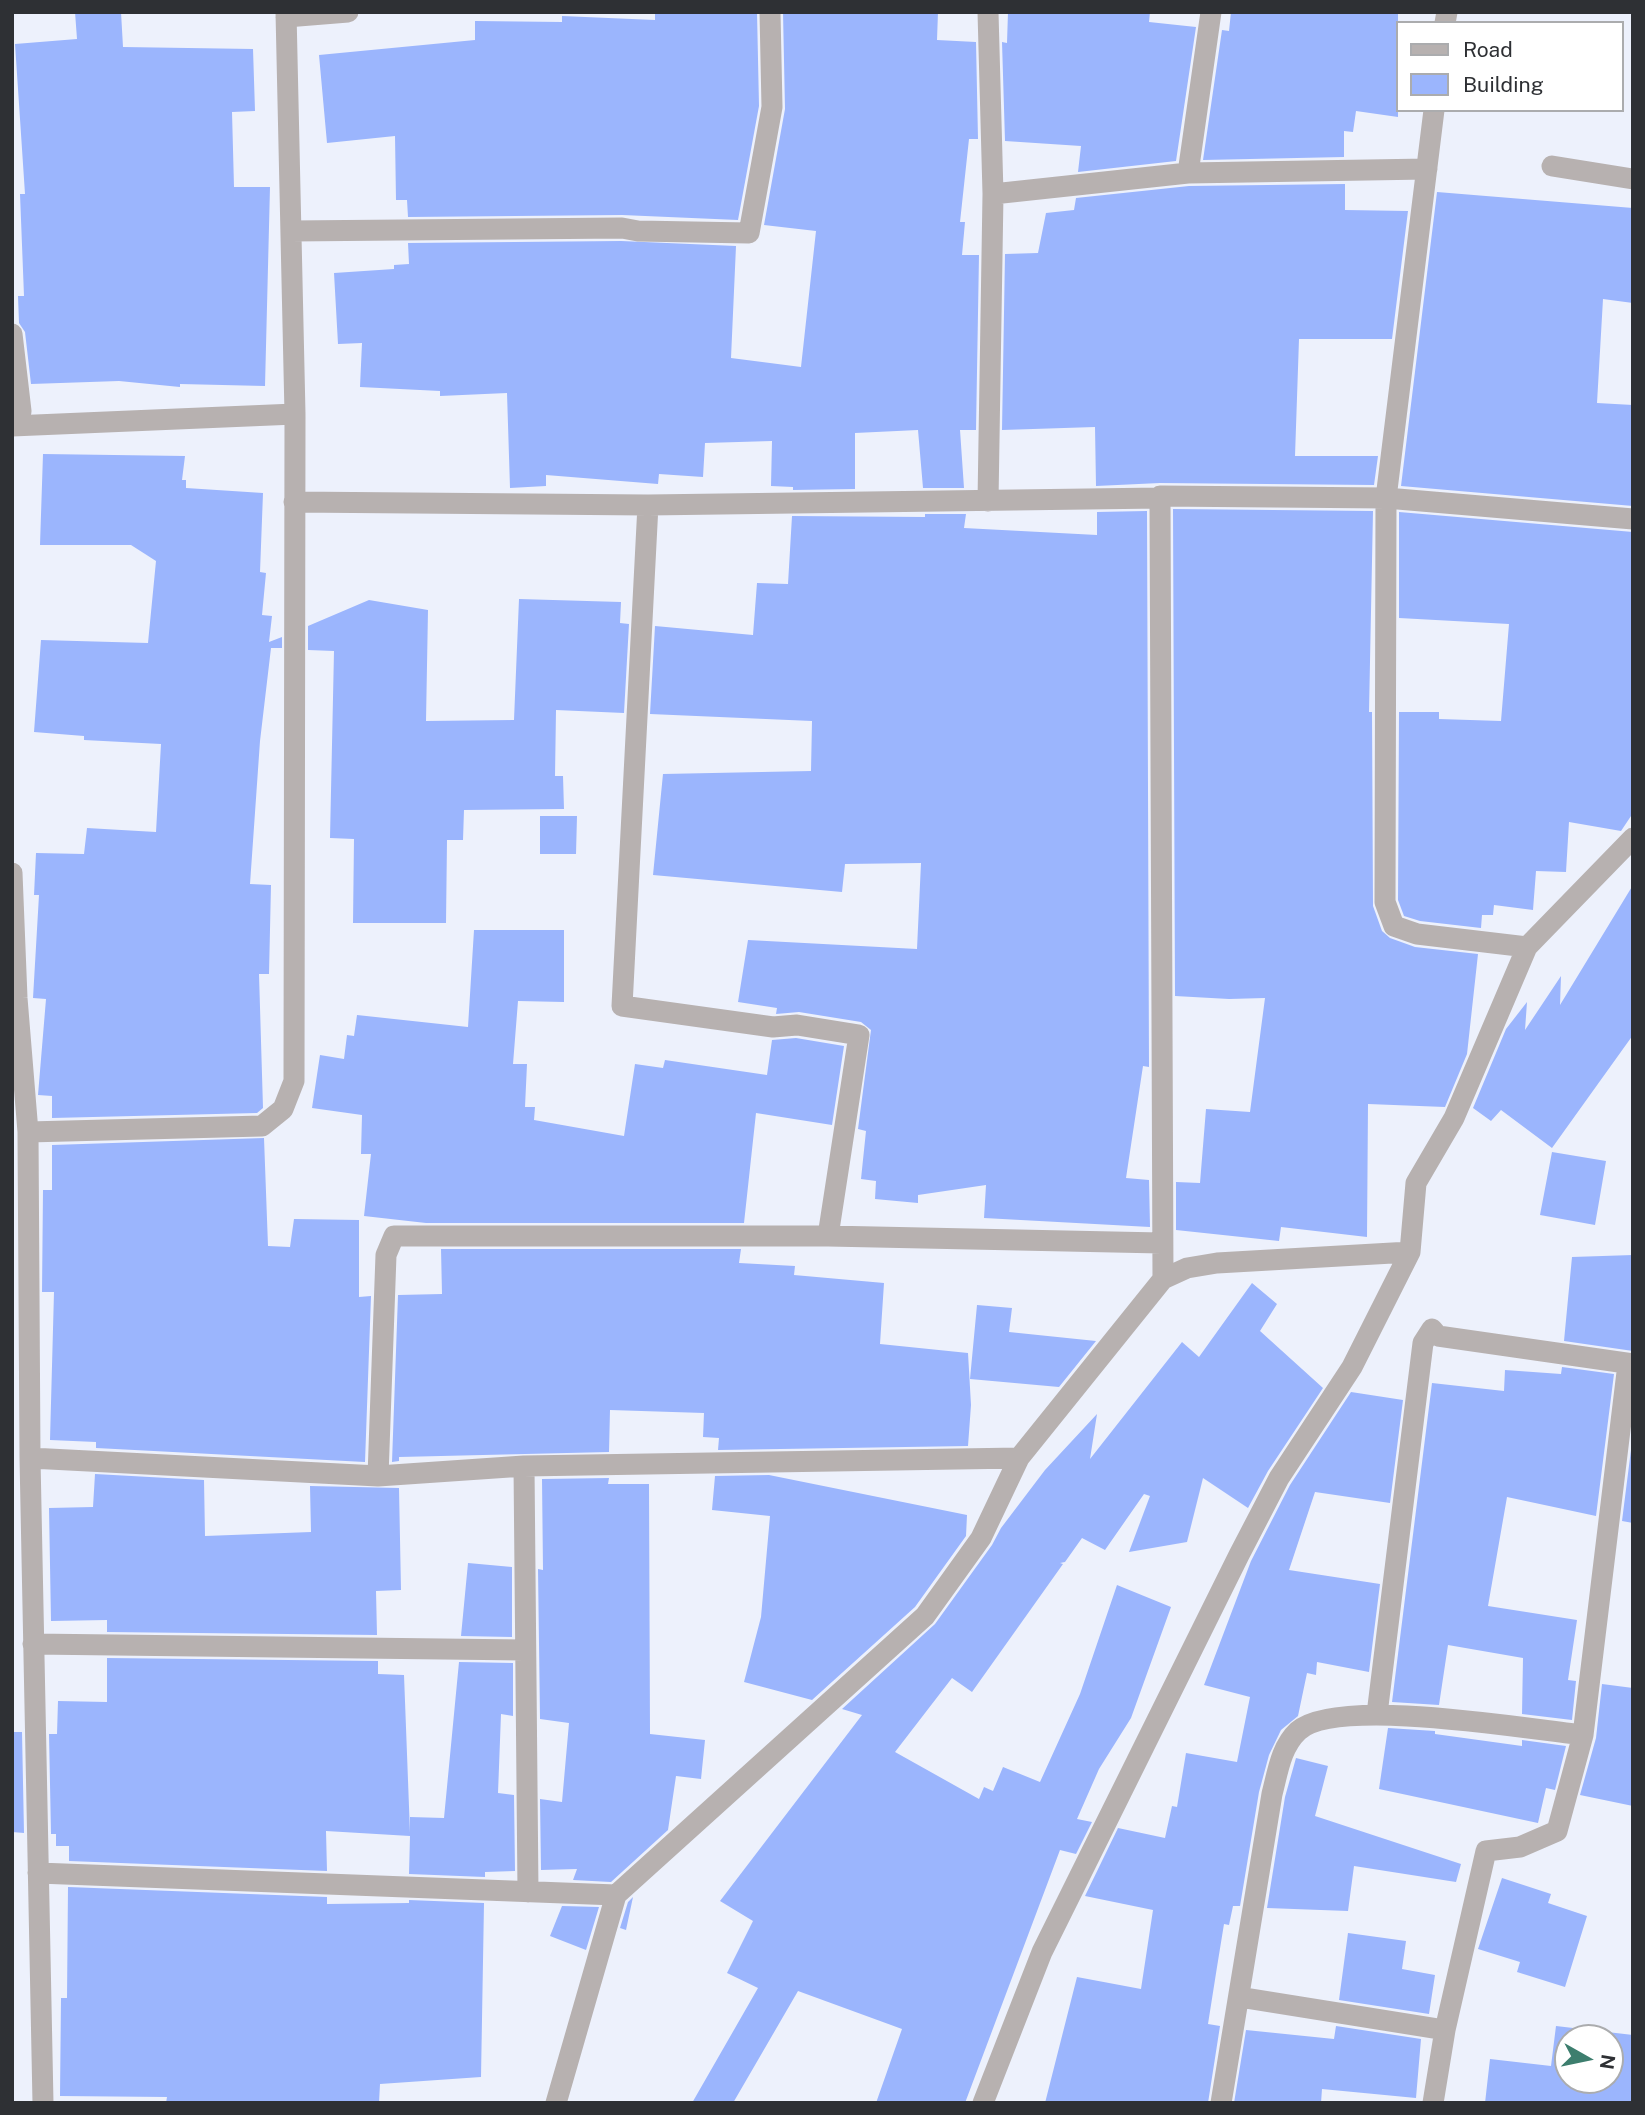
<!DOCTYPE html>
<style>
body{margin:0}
#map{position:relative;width:1645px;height:2115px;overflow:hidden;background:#edf1fc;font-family:"Public Sans",sans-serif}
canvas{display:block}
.frame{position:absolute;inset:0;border:14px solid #2e3034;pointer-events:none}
.legend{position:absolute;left:1396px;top:21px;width:228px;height:91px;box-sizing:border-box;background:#fff;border:2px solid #abacae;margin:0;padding:9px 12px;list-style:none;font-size:21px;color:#2e3034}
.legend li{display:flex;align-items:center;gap:14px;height:35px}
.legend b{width:35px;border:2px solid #abacae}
.north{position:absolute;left:1554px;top:2024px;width:70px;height:70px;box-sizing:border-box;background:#fff;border:2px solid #abacae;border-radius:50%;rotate:99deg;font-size:19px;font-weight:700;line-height:28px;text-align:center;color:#2e3034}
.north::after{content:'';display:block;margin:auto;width:24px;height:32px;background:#3d7e6e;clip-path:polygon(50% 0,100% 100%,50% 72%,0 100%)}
</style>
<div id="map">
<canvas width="1645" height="2115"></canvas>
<div class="frame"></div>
<ul class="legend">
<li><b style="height:9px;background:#b7b1b0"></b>Road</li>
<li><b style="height:19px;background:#9bb5fd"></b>Building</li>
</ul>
<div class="north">N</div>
</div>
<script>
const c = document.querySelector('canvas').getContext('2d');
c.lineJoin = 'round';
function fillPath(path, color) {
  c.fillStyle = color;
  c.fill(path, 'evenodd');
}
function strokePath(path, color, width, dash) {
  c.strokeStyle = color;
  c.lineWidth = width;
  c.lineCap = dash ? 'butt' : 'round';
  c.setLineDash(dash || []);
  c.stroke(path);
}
fillPath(new Path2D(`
 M 75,12 L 121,12 L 123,47 L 253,49 L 255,111 L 232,112 L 234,187 L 270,187 L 265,386 L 180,384 L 180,387 L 119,381 L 31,384 L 25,332 L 19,323 L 18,296 L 24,296 L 20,194 L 25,194 L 15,44 L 77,39 Z
 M 655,12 L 757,12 L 759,106 L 738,220 L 622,215 L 408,217 L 407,200 L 396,200 L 395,136 L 327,143 L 319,55 L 475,40 L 475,21 L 562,22 L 562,16 L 655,20 Z
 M 783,12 L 938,12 L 937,40 L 976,42 L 978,139 L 969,139 L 960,222 L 965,222 L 962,255 L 979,255 L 976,430 L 960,430 L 964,488 L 923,488 L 918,430 L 855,433 L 855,489 L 793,490 L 793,487 L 771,486 L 772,441 L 705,443 L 703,477 L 659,474 L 658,484 L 546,475 L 546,486 L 510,488 L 507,393 L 440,396 L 440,391 L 360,387 L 362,343 L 338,344 L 334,273 L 394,269 L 394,265 L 409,264 L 408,243 L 621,241 L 736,246 L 731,358 L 801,367 L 816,231 L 764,225 L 785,109 Z
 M 1008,12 L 1150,12 L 1149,22 L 1196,27 L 1176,161 L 1078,172 L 1081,146 L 1005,141 L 1002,42 L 1007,43 Z
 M 1231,12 L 1398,12 L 1398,117 L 1356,111 L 1353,132 L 1344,131 L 1344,157 L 1203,160 L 1222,30 L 1229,31 Z
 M 1345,184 L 1345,210 L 1408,211 L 1392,339 L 1299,339 L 1295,456 L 1378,456 L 1374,485 L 1160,483 L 1096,486 L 1095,427 L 1002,430 L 1005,254 L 1038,253 L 1046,213 L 1074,210 L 1076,198 L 1189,186 Z
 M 1437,192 L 1633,208 L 1633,303 L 1603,299 L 1597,403 L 1633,405 L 1633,506 L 1401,486 Z
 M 43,454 L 185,456 L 182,480 L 186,480 L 186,488 L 263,493 L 260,572 L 266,573 L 262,615 L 272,616 L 269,642 L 282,637 L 282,648 L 271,648 L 260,741 L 250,884 L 271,885 L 269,974 L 259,974 L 263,1108 L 257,1113 L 52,1118 L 52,1096 L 38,1095 L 46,999 L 33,998 L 39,895 L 34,895 L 36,853 L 84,854 L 87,828 L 156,832 L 161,744 L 84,740 L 84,736 L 34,732 L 41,640 L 148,643 L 156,561 L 131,545 L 40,545 Z
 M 1173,509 L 1373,511 L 1369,712 L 1372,712 L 1373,906 L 1382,931 L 1390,938 L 1415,947 L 1478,954 L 1467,1054 L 1445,1107 L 1368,1104 L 1367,1237 L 1281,1227 L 1279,1241 L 1176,1230 L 1176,1182 L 1200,1183 L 1206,1109 L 1250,1112 L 1265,998 L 1229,999 L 1175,996 Z
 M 1147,511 L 1149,1067 L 1143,1066 L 1126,1178 L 1149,1180 L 1150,1227 L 984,1218 L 986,1185 L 918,1195 L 918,1203 L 875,1199 L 876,1181 L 861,1179 L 866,1131 L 858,1129 L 871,1030 L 861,1022 L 799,1012 L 776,1014 L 777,1008 L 738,1002 L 748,940 L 917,949 L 921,863 L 845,864 L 842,892 L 653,875 L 663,774 L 811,771 L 812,721 L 650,714 L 655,626 L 753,635 L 757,583 L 788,584 L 792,516 L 925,517 L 925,514 L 966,514 L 964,528 L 1097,535 L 1097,512 Z
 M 1399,512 L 1633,532 L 1633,813 L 1621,831 L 1569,822 L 1566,872 L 1536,871 L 1533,910 L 1494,905 L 1493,915 L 1482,915 L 1481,928 L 1420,921 L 1404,916 L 1398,900 L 1399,712 L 1439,712 L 1439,719 L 1501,721 L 1509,624 L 1399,618 Z
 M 519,599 L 621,602 L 620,623 L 629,624 L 624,713 L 556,710 L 555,776 L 563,776 L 564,809 L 464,810 L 463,840 L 447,840 L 446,923 L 353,923 L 354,839 L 330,838 L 334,651 L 308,650 L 308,626 L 369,600 L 428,610 L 426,721 L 514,720 Z
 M 540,816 L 577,816 L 576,854 L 540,854 Z
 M 1633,885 L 1633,1035 L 1552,1148 L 1501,1110 L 1491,1121 L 1473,1108 L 1506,1029 L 1527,1002 L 1525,1030 L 1561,976 L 1560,1005 Z
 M 474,930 L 564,930 L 564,1002 L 518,1001 L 513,1064 L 527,1064 L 525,1107 L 535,1107 L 534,1120 L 624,1136 L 635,1064 L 663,1068 L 665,1060 L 767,1075 L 772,1040 L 796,1038 L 844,1046 L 832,1125 L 756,1113 L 744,1223 L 426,1223 L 364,1216 L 371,1154 L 361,1154 L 362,1115 L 312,1108 L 320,1055 L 344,1059 L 347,1035 L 354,1036 L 357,1015 L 468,1027 Z
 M 264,1138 L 268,1246 L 290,1247 L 294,1219 L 359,1220 L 359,1297 L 371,1296 L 365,1462 L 96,1448 L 96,1442 L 50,1440 L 54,1292 L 42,1292 L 43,1190 L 52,1190 L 52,1145 Z
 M 1552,1152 L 1606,1161 L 1595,1225 L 1540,1215 Z
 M 441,1249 L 741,1249 L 739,1263 L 795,1266 L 794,1275 L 884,1283 L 880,1344 L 968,1353 L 971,1405 L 968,1446 L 718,1450 L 719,1438 L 703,1437 L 704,1413 L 610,1410 L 609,1452 L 399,1457 L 399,1461 L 392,1462 L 398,1295 L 442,1294 Z
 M 1633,1255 L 1633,1351 L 1564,1341 L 1572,1257 Z
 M 1252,1283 L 1277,1304 L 1260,1331 L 1323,1388 L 1268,1471 L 1248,1508 L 1203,1478 L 1187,1542 L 1129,1552 L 1150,1496 L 1144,1494 L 1105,1550 L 1082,1538 L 1065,1562 L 1060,1563 L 1063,1564 L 972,1692 L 952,1678 L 895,1752 L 979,1799 L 984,1787 L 993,1791 L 1003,1767 L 1040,1782 L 1080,1694 L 1117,1585 L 1171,1607 L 1131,1718 L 1099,1769 L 1077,1819 L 1092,1822 L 1076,1854 L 1060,1850 L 965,2103 L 876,2103 L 902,2029 L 798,1991 L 733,2103 L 692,2103 L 758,1988 L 727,1973 L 753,1921 L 720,1901 L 862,1715 L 842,1709 L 935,1624 L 992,1545 L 1001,1528 L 1045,1470 L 1097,1414 L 1090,1459 L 1182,1342 L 1199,1357 Z
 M 977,1305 L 1012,1308 L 1009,1332 L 1096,1341 L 1059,1387 L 970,1379 Z
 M 1562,1367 L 1614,1374 L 1596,1516 L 1507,1497 L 1488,1606 L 1577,1620 L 1568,1680 L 1576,1681 L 1572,1720 L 1522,1714 L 1523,1658 L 1448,1645 L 1439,1705 L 1392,1702 L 1432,1383 L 1504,1391 L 1505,1370 L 1561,1374 Z
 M 1351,1392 L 1403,1400 L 1390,1503 L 1315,1492 L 1289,1570 L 1380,1584 L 1369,1672 L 1317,1662 L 1316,1675 L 1307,1673 L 1298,1716 L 1281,1730 L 1269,1755 L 1259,1792 L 1240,1906 L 1233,1906 L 1229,1925 L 1224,1924 L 1217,1967 L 1208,2024 L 1220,2026 L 1208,2103 L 1045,2103 L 1077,1977 L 1141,1989 L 1153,1910 L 1085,1896 L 1118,1828 L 1165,1838 L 1172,1806 L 1177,1807 L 1186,1753 L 1237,1762 L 1250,1697 L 1204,1685 L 1251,1561 L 1290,1485 Z
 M 1633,1434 L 1633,1523 L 1622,1521 Z
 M 95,1474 L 204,1480 L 205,1536 L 311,1532 L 310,1486 L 399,1488 L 401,1590 L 376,1591 L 377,1635 L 107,1632 L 107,1620 L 51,1621 L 49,1508 L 93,1507 Z
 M 769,1475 L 967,1515 L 966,1536 L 915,1607 L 812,1700 L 744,1682 L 761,1617 L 770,1516 L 712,1510 L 715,1476 Z
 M 609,1478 L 608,1484 L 649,1484 L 650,1734 L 705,1740 L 701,1779 L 676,1776 L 668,1830 L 611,1882 L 573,1880 L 577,1869 L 541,1870 L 540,1799 L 562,1802 L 569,1723 L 540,1719 L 538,1569 L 543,1570 L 542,1479 Z
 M 468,1563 L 512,1567 L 512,1637 L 461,1636 Z
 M 107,1658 L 378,1661 L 378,1674 L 404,1675 L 410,1833 L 410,1817 L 444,1818 L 459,1662 L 513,1663 L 513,1716 L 501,1714 L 498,1793 L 514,1795 L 515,1871 L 485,1872 L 485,1877 L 409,1874 L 410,1836 L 326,1831 L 327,1871 L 69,1861 L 69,1846 L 56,1846 L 56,1834 L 51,1834 L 49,1734 L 57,1734 L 58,1701 L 107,1702 Z
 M 1602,1684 L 1633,1688 L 1633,1806 L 1580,1795 L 1596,1738 Z
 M 1388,1728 L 1435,1731 L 1435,1734 L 1522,1746 L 1522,1740 L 1566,1746 L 1555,1790 L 1546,1788 L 1538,1823 L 1379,1789 Z
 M 12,1732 L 22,1732 L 24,1833 L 12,1832 Z
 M 1296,1758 L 1328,1766 L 1315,1816 L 1461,1864 L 1456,1882 L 1354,1866 L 1348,1911 L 1267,1908 L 1285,1797 Z
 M 1502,1878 L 1551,1894 L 1548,1903 L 1587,1916 L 1565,1987 L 1517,1972 L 1520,1962 L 1478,1949 Z
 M 68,1887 L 327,1897 L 327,1904 L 409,1903 L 409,1900 L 484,1903 L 481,2077 L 380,2084 L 379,2103 L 166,2103 L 167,2097 L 60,2096 L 61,1998 L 67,1998 Z
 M 633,1897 L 626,1930 L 620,1928 L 628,1902 Z
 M 562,1906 L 599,1907 L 586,1950 L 550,1936 Z
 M 1348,1933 L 1406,1941 L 1402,1969 L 1435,1975 L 1429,2014 L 1339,2000 Z
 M 1336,2026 L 1421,2039 L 1416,2098 L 1322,2089 L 1321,2103 L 1234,2103 L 1246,2030 L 1334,2039 Z
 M 1556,2026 L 1633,2035 L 1633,2103 L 1485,2103 L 1490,2059 L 1551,2066 ZM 1568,2038 L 1610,2038 L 1610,2080 L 1568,2080 Z`), '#9bb5fd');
strokePath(new Path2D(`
 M 988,12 L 993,194 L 988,501
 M 286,17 L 348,12
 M 1445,23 L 1447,12
 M 1434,110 L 1386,498 L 1385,902 L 1394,926 L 1417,934 L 1527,947
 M 1552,166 L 1633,179
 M 1188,173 L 1211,12
 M 993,194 L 1188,173 L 1427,169
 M 291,231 L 622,228 L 638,231 L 749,233 L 772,107 L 770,12
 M 12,334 L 21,411 L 12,418
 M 12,426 L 295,414
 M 1160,498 L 1163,1279
 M 294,502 L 648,505 L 1160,498 L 1160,496 L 1386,498 L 1633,519
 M 648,505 L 622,1006 L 773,1027 L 797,1025 L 859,1035 L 828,1236
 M 12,873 L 17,998 L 28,1132 L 30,1458 L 43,2103
 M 28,1132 L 262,1126 L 283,1109 L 294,1081 L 295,414 L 286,12
 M 30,1458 L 378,1476 L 524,1466 L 1019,1458
 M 524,1466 L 528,1892
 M 378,1476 L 386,1255 L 394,1236 L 828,1236 L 1161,1243
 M 33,1644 L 524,1650
 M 1377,1714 L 1423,1343 L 1432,1329 L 1438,1336 L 1633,1364
 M 38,1873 L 616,1895
 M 1239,1997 L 1445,2030
 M 556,2103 L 616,1895 L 925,1616 L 981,1538 L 1019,1458 L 1163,1279 L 1187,1268 L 1217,1263 L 1410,1252
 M 983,2103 L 1042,1952 L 1239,1555 L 1279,1478 L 1352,1367 L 1410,1252 L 1416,1183 L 1454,1118 L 1527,947 L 1633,838
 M 1221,2103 L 1272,1794 C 1278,1771 1281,1747 1298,1731 C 1336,1696 1528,1729 1583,1735
 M 1433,2103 L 1445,2030 L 1486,1851 L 1520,1847 L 1557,1831 L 1583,1735 L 1628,1364`), '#b7b1b0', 21);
</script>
